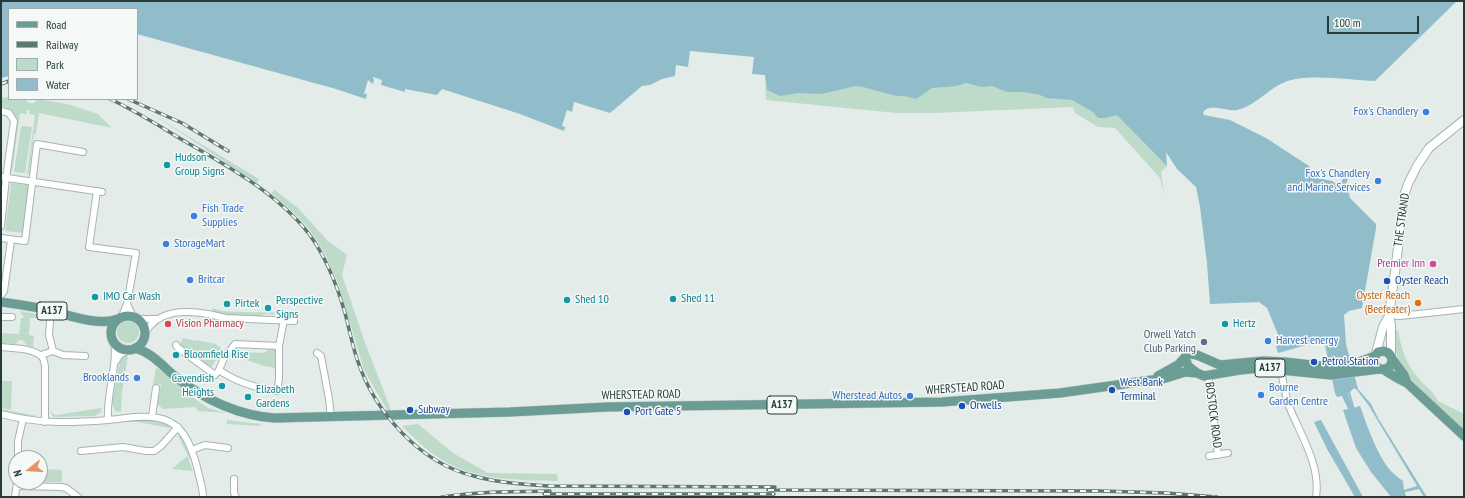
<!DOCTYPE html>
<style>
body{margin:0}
#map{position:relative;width:1465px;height:498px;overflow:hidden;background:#e3ece9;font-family:"PT Sans Narrow",sans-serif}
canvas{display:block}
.frame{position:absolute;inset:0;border:2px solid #253c38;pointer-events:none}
.legend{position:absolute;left:8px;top:8px;width:130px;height:92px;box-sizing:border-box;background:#f4f9f7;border:1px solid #a1adab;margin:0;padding:5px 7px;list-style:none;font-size:12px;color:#253c38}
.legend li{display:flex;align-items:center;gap:8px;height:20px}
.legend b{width:20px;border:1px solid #a1adab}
.north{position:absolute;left:8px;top:450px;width:40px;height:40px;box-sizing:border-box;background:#f4f9f7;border:1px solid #a1adab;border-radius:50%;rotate:253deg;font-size:11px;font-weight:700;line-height:16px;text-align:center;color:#253c38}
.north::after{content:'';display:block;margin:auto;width:14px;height:18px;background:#e59368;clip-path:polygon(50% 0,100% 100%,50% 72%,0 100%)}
.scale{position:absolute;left:1327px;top:16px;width:92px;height:18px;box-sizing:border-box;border:2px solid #253c38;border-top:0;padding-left:5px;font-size:12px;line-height:14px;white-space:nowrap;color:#253c38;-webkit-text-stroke:3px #f4f9f7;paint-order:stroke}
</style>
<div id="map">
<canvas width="1465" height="498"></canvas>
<div class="frame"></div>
<ul class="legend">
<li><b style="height:5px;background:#6c9d95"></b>Road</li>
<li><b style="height:5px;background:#5f7773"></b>Railway</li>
<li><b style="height:11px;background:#bedbc9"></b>Park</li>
<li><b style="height:11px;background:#91bdcb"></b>Water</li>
</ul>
<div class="north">N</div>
<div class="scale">100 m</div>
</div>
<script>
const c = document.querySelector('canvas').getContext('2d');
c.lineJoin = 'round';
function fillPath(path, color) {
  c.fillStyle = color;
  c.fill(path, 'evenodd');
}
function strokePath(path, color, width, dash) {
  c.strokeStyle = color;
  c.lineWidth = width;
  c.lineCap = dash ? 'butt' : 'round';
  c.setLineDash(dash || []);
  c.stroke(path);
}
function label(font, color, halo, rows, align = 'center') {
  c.font = font + ' "PT Sans Narrow",sans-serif';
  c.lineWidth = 3;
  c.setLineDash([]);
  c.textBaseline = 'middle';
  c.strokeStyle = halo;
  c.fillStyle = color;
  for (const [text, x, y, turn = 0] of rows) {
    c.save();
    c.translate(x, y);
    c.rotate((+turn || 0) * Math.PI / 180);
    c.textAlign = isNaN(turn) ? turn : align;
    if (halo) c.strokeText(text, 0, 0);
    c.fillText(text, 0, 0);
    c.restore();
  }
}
fillPath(new Path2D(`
 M 949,72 L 1110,108 L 1165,151 L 1167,166 L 1161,172 L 1164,194 L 1160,178 L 1115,128 L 1098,127 L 1075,113 L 1073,107 L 935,113 L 896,113 L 766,100 L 765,75 Z
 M 9,97 L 9,99 L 25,99 L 29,103 L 34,103 L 37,99 L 67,104 L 98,114 L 112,128 L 39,113 L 36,133 L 34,134 L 29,174 L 27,174 L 35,115 L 29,114 L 30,110 L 27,110 L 27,114 L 20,113 L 12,172 L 9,171 L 16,118 L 6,107 L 1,107 L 1,98 Z
 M 137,105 L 259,179 L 257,183 L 271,193 L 275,190 L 298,208 L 327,240 L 347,255 L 342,275 L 363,337 L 391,410 L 387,410 L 364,370 L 338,283 L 325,254 L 309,229 L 295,214 L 272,194 L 180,132 Z
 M 21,126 L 32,127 L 25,173 L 14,172 Z
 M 11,183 L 29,185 L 23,233 L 5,231 Z
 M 212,308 L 222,311 L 245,312 L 297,313 L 297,318 L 291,318 L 290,315 L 263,314 L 262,317 L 216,314 L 213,312 Z
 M 20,311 L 57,318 L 30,318 L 29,335 L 34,336 L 33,347 L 26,345 L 24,341 L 19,340 L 16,344 L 1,343 L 1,335 L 3,335 L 3,333 L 19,334 L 21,318 L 24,318 Z
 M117 332a11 11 0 1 1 22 0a11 11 0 1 1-22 0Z
 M 1398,330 C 1401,350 1407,366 1421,381 C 1427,388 1434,392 1438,401 L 1464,414 L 1464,430 C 1444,411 1409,384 1398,359 C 1395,351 1395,339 1396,331 Z
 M 183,338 L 195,341 L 196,340 L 216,344 L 223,350 L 210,369 L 179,346 Z
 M 271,348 L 277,349 L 277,354 L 275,357 L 275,368 L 261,365 L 238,357 L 240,355 L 241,351 L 242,352 L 264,353 Z
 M 124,355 L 128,355 L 122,392 L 121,412 L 115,411 L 112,403 L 120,359 Z
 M 156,368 L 157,368 L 189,393 L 199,402 L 208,408 L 227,413 L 198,411 L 195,407 L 163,409 L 157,404 L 161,384 L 153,384 Z
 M 1,381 L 12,381 L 11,410 L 1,408 Z
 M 102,408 L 101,412 L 95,416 L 58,417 L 53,417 L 50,410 L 53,414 L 56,415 Z
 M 1,409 L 37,416 C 28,421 10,413 1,410 Z
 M 142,419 L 158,421 L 167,423 L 170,428 L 132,421 Z
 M 227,420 L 261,424 L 260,426 L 227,424 Z
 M 418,424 L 453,453 L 488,473 L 557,474 L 558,481 C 518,480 474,481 439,458 C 425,449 414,438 402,426 Z
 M 179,435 L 184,440 L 191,459 L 190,460 L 178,436 Z
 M 187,456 L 193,471 L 172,469 Z
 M 41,469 L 62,470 L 62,482 L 41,482 Z
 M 631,496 L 990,496 L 990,497 L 529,497 Z
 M 1004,496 L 1106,496 L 1121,497 L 1004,497 Z`), '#bedbc9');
fillPath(new Path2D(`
 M 1,1 L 1457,1 L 1375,81 C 1352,80 1306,73 1285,82 C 1268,89 1255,106 1237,110 C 1228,112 1208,102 1203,113 L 1204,115 L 1230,120 L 1266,138 L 1309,166 L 1317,178 L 1332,181 L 1339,186 L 1344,177 L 1348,179 L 1344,189 L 1349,193 L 1350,198 L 1376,224 L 1376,228 L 1362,308 L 1349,311 L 1344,315 L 1346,344 L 1358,389 L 1371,404 L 1378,418 L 1427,497 L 1424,497 L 1419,489 L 1405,492 L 1406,497 L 1391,497 L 1371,472 L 1356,448 L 1343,410 L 1348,409 L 1342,396 L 1337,397 L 1335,393 L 1324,340 L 1278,353 L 1276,346 L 1282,344 L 1267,308 L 1259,302 L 1210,304 L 1207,263 L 1200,207 L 1196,187 L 1177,169 L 1166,152 L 1167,166 L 1117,115 L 1105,118 L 1098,118 L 1093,112 L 1072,100 L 1046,98 L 1040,95 L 1024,92 L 1007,92 L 992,86 L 982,87 L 966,83 L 957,86 L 932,88 L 916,99 L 904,96 L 896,96 L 863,87 L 856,86 L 821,94 L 799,93 L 780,96 L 767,90 L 765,75 L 752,74 L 754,57 L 690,51 L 688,67 L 676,65 L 675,76 L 662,79 L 650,85 L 642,86 L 610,113 L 574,102 L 572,112 L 567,110 L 562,126 L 565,127 L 564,131 L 520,114 L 442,89 L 437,95 L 405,89 L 405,92 L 381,85 L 382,80 L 373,77 L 373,78 L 374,80 L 373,84 L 368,80 L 364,94 L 366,94 L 367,93 L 366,99 L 336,89 L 137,34 L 137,9 L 9,9 L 9,76 L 1,78 ZM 1354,388 L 1357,390 L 1369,406 L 1417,486 L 1404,490 L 1403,481 C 1399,478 1396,476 1393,473 C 1378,459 1367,425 1360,406 L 1353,408 L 1348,394 Z
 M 1321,420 L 1363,497 L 1355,497 L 1327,449 L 1314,422 Z`), '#91bdcb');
strokePath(new Path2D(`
 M 1349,392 L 1354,410`), '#91bdcb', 2);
const minor = new Path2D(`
 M 1,111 L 9,113 L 14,121 L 6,178 L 1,226
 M 1,177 L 102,192
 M 97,191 L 89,247 L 136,253 L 127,304
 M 1,238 L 25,241 L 37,144 L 83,152
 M 1,295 L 4,291 L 11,240
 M 1389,315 L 1400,316 L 1464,309
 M 1,317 L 12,317
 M 121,318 L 127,304 L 133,317
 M 138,319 L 158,319
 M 145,333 C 158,310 184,310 208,314 C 214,315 220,317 226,318 C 249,319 271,320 294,321
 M 176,345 L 177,347 L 215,375 L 219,370 C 236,382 256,388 277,391 L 279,379 L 279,346 L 284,320
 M 1,347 C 12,348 34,348 42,357 C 44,359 44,362 45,366 L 45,422
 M 53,351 L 63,355 L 85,356
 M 317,353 L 321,356 L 329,399 L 331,417
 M 41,355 L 53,351 L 49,335 L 50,321
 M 115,362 L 120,355 L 127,350
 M 219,370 L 224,358 L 235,344 L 279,346
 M 1281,370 C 1283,382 1285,394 1289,406 C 1300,434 1321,465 1316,497
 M 1208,375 L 1218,455
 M 1,414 C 38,424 70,423 108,420 C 106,393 118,367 114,341
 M 152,417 L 156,388
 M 108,420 C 140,417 173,408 189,444 C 192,451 195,459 197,467 C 199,477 203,487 203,497
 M 192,450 L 205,445 L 228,448
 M 81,451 L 123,447 L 146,451 L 154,451 L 161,446 L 178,427
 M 1209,456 L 1228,453
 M 18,458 L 18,441 L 23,419
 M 234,479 L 234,493 L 236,497
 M 17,486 L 61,487 L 66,488 L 78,497
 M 15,497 L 17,483`);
const secondary = new Path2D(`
 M 1376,353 L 1383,327 L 1388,318
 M 1391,356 L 1391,325 L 1389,315 L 1396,265 L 1404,196 L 1408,184 L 1417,166 L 1429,148 L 1464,120`);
const primary = new Path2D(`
 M 1,302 C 15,304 30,306 44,309 C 66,314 97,327 118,319
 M111 333a17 17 0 1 1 34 0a17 17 0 1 1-34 0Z
 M 135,348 C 153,353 163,367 177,378 C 205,400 240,416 275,418 L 510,412 L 607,407 L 942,402 L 1060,393 L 1166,378 L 1185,372 L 1197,373
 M 1185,357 L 1188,366 L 1197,373 L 1204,376 L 1240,370 L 1260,368 L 1331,375 L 1379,369 C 1387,370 1392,367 1392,359 C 1390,352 1385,350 1378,352 L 1375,356 L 1374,363 L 1379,369
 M 1392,359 L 1404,375 L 1407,383
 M 1384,370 L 1397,378 L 1407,383 L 1464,436
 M 1158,376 L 1178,365 L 1187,355 L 1191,354 L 1197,355 L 1220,365 L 1263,361 L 1285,362 L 1330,367 L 1348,366 L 1375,356`);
strokePath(minor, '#a6b4b0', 8);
strokePath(secondary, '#a3b6b1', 10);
strokePath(primary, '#c2c8c7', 10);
strokePath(minor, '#fff', 6);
strokePath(secondary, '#fff', 8);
strokePath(primary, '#6c9d95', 9);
const rail = new Path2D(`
 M 1,84 L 9,81
 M 110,99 C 136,111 161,127 186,142 C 228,166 279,195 309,234 C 326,257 337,285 345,313 C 349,328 352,344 357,359 C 374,411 419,463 474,476 C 498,483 524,484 549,486 L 775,487
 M 128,99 L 182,123 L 228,151
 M 768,490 L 1100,491 L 1166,493 L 1217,497
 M 544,494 L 774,494
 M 442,497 C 478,491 514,492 550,491`);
strokePath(rail, '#5f7773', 3.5);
strokePath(rail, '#f4f9f7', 2, [6]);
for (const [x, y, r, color] of [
 [1426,112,4,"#3f7fe0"],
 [167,165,4,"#0f9aa8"],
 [1378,181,4,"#3f7fe0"],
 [194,216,4,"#3f7fe0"],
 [166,244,4,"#3f7fe0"],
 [1433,264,4,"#d1479c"],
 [190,280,4,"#3f7fe0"],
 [1387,281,4,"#1a4fb4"],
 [95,297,4,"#0f9aa8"],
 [673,299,4,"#0f9aa8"],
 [567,300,4,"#0f9aa8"],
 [1418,303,4,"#e8710a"],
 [227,304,4,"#0f9aa8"],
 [268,308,4,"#0f9aa8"],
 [168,324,4,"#e0444e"],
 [1225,324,4,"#0f9aa8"],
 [1268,341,4,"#3f7fe0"],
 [1204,342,4,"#5c6f8a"],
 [176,355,4,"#0f9aa8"],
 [1314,362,4,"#1a4fb4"],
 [137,378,4,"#3f7fe0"],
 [222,386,4,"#0f9aa8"],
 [1112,390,4,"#1a4fb4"],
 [1261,395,4,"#3f7fe0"],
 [910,396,4,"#3f7fe0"],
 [248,397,4,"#0f9aa8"],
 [962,406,4,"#1a4fb4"],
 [410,410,4,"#1a4fb4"],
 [627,412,4,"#1a4fb4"]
]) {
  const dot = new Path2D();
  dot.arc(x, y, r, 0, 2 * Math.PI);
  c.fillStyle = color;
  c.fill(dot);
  strokePath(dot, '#f4f9f7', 1.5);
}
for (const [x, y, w] of [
 [52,311,30],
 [1270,368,30],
 [782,405,30]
]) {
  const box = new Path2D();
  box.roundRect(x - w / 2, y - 9, w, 18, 3);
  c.fillStyle = '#f4f9f7';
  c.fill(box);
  strokePath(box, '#253c38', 1);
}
label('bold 11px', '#253c38', null, [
 ["A137",52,311],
 ["A137",1270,368],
 ["A137",782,405]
]);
label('12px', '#366cbe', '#f4f9f7', [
 ["Fox's Chandlery",1418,112,"right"],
 ["Fox's Chandlery",1370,174,"right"],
 ["and Marine Services",1370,188,"right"],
 ["Fish Trade",202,209],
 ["Supplies",202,223],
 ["StorageMart",174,244],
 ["Britcar",198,280],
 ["Harvest energy",1276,341],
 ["Brooklands",129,378,"right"],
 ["Bourne",1269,388],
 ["Garden Centre",1269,402],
 ["Wherstead Autos",902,396,"right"]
], 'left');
label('12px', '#0d838f', '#f4f9f7', [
 ["Hudson",175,158],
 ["Group Signs",175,172],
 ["IMO Car Wash",103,297],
 ["Shed 11",681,299],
 ["Shed 10",575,300],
 ["Perspective",276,301],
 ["Signs",276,315],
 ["Pirtek",235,304],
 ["Hertz",1233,324],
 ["Bloomfield Rise",184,355],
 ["Cavendish",214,379,"right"],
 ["Heights",214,393,"right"],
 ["Elizabeth",256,390],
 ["Gardens",256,404]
], 'left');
label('12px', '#253c38', '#f4f9f7', [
 ["THE STRAND",1402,220,-82],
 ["WHERSTEAD ROAD",965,388,-4],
 ["WHERSTEAD ROAD",641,395,-1],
 ["BOSTOCK ROAD",1213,415,83]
]);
label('12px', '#b23c85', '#f4f9f7', [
 ["Premier Inn",1425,264]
], 'right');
label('12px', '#164399', '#f4f9f7', [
 ["Oyster Reach",1395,281],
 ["Petrol Station",1322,362],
 ["West Bank",1120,383],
 ["Terminal",1120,397],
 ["Orwells",970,406],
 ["Subway",418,410],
 ["Port Gate 5",635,412]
], 'left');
label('12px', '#c56008', '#f4f9f7', [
 ["Oyster Reach",1410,296],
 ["(Beefeater)",1410,310]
], 'right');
label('12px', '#be3a42', '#f4f9f7', [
 ["Vision Pharmacy",176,324]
], 'left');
label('12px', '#4e5e75', '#f4f9f7', [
 ["Orwell Yatch",1196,335],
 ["Club Parking",1196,349]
], 'right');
</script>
